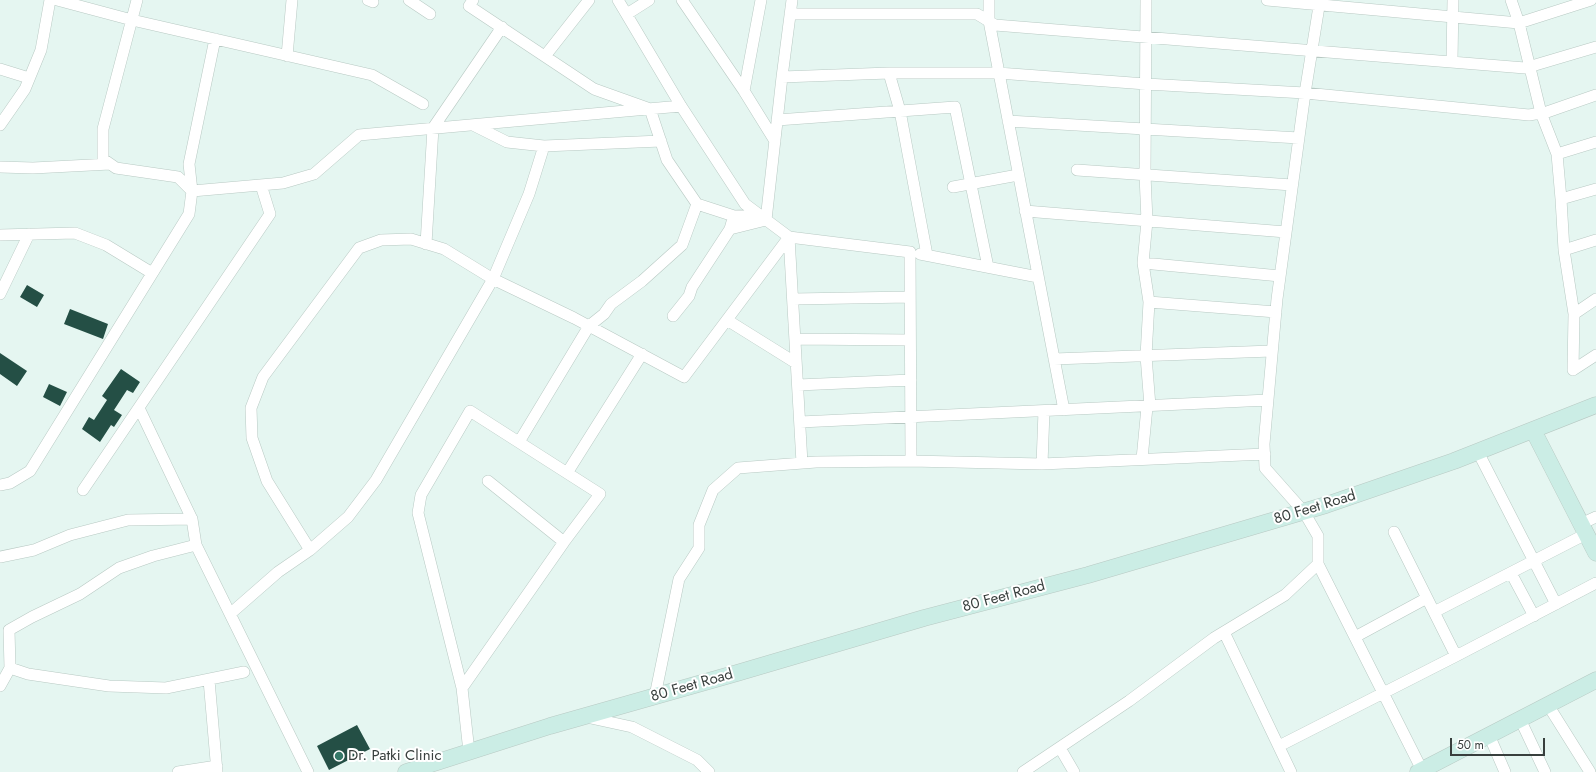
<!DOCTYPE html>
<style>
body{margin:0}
#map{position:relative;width:1596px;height:772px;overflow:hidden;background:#e5f6f1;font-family:Jost,sans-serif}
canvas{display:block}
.scale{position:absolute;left:1450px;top:738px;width:95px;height:18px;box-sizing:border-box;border:2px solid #383f3d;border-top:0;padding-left:5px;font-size:12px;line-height:14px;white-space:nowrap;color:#383f3d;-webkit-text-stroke:3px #fff;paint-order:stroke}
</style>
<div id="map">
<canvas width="1596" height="772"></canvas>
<div class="scale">50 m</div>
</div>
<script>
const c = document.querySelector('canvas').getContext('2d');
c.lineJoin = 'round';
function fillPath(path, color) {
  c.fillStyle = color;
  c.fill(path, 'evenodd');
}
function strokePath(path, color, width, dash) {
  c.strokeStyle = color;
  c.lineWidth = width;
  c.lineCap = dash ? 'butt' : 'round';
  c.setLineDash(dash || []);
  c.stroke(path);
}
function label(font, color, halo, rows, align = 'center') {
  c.font = font + ' Jost,sans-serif';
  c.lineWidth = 4;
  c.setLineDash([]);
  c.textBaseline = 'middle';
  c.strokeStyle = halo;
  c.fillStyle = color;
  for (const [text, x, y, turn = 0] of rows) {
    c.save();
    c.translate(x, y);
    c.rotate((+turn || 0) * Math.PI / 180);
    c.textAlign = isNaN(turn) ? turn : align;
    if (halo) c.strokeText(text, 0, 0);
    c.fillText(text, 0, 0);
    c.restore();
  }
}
fillPath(new Path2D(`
 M 27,285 L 44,295 L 37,307 L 20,297 Z
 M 70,309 L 108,324 L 103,339 L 64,324 Z
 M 0,353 L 27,371 L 17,386 L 0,374 Z
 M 121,369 L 140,382 L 133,393 L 127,390 L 114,410 L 122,415 L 114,427 L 111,425 L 100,442 L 82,429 L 89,417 L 94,420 L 107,400 L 102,396 Z
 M 49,384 L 67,392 L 60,406 L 43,397 Z
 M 357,725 L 370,749 L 329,770 L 317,746 Z`), '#244f45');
const street = new Path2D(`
 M 57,0 L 132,20 L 372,75 L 423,104
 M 368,0 L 373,2
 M 409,0 L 430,14
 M 473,0 L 469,6 L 594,89 L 650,109 L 667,160 L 697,204 L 734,216 L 758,215
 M 682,0 L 744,91 L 775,141
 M 989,0 L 989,21 L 1064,410
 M 1267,0 L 1519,23 L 1591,0
 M 1511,0 L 1519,23 L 1541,113 L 1557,154 L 1561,199 L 1564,250 L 1574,314 L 1573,370
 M 627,14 L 649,0
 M 790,14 L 977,14 L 995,25 L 1525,68 L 1596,47
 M 215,39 L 189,164 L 192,191 L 283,183 L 314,174 L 359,135 L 681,106
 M 287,56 L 292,0
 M 545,56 L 589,0
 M 1452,61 L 1453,0
 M 0,69 L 29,78
 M 889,73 L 900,111 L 927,255
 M 782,77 L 889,73 L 998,73 L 1146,84 L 1305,93 L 1529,115 L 1547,112 L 1596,95
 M 744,91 L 761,0
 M 777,120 L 955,107 L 988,267
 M 1008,121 L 1299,138
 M 0,125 L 25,89 L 41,50 L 50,0
 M 473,125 L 507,142 L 544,146 L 661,141
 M 1557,154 L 1596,142
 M 0,167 L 33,168 L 110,164
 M 1077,170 L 1292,185
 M 953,187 L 1018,175
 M 1561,199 L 1596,189
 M 1025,211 L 1286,232
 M 730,229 L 766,220 L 782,77 L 792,0
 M 0,235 L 75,233 L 106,245 L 152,273
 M 426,244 L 433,128 L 502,27
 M 1564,250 L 1596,240
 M 920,254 L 1038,277
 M 1143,263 L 1280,276
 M 0,294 L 29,234
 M 793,299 L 910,297
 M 1149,302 L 1276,312
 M 1574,314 L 1596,299
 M 673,316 L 689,296 L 692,287 L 730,229 L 732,222
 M 727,320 L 796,363
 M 795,339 L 910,340
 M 1054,359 L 1272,351
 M 1573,370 L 1596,355
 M 798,385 L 911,380
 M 139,408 L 192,519
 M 800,422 L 1268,400
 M 519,442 L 589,326 L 604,314 L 611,304 L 642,281 L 682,245 L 697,204
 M 1478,452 L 1556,604
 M 1142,459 L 1147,407 L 1150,406 L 1146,356 L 1149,302 L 1143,263 L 1147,221 L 1145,175 L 1146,0
 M 802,463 L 789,237 L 910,252 L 911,461
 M 1042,464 L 1044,411
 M 567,473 L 642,354
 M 488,481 L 564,542
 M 0,485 L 10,483 L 30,471 L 189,214 L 192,191 L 178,177 L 116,168 L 103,159 L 103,129 L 137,0
 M 83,490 L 270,214 L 261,185
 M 1581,524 L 1596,517
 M 1394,532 L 1456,656
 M 310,550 L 267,481 L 252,438 L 251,408 L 263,377 L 359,248 L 381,240 L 411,239 L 444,249 L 493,279 L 574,318 L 684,377 L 789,237 L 745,204 L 681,106 L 618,0
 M 0,557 L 34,550 L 70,535 L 128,520 L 192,519 L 196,545
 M 1318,564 L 1422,770
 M 1511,573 L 1534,616
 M 1434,612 L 1586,534
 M 230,614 L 278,572 L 310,550 L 348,517 L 376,480 L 493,279 L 529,194 L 544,146
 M 1224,632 L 1291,772
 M 1355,637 L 1427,598
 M 10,668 L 28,674 L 109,686 L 166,688 L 244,672
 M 209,680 L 217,772
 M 0,686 L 10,668 L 9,630 L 32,617 L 80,594 L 119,568 L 153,556 L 196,545 L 308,772
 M 462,688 L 564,542 L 600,494 L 470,411 L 421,495 L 418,513 L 462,688 L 469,752
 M 655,696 L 679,579 L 699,548 L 699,525 L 713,490 L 738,468 L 816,462 L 911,461 L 1042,464 L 1265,454
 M 1548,705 L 1590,772
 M 586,717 L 632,727 L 697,760 L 709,772
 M 1520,719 L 1545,772
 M 1489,735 L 1505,772
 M 1279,746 L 1456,656 L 1596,583
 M 1060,748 L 1074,772
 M 178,772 L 217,766
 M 1023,772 L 1129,701 L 1214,638 L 1285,595 L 1318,564 L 1318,536 L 1304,512 L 1265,468 L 1264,444 L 1277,299 L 1305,93 L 1320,0`);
const secondary = new Path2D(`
 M 1533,430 L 1596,553
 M 406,772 L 550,726 L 737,673 L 924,618 L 1088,575 L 1326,505 L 1454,461 L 1596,405
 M 1418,772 L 1596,680`);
strokePath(street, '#b8c9c3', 12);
strokePath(secondary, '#b8c9c3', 17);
strokePath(street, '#fff', 11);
strokePath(secondary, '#cbede5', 16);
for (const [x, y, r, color] of [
 [339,756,5,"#357767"]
]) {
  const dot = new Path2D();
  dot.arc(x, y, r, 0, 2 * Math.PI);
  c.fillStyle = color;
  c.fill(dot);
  strokePath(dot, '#fff', 1.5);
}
label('15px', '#383f3d', '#fff', [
 ["80 Feet Road",1315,508,-17],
 ["80 Feet Road",1004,597,-15],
 ["80 Feet Road",692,686,-16]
]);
label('15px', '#383f3d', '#fff', [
 ["Dr. Patki Clinic",348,756]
], 'left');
</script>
